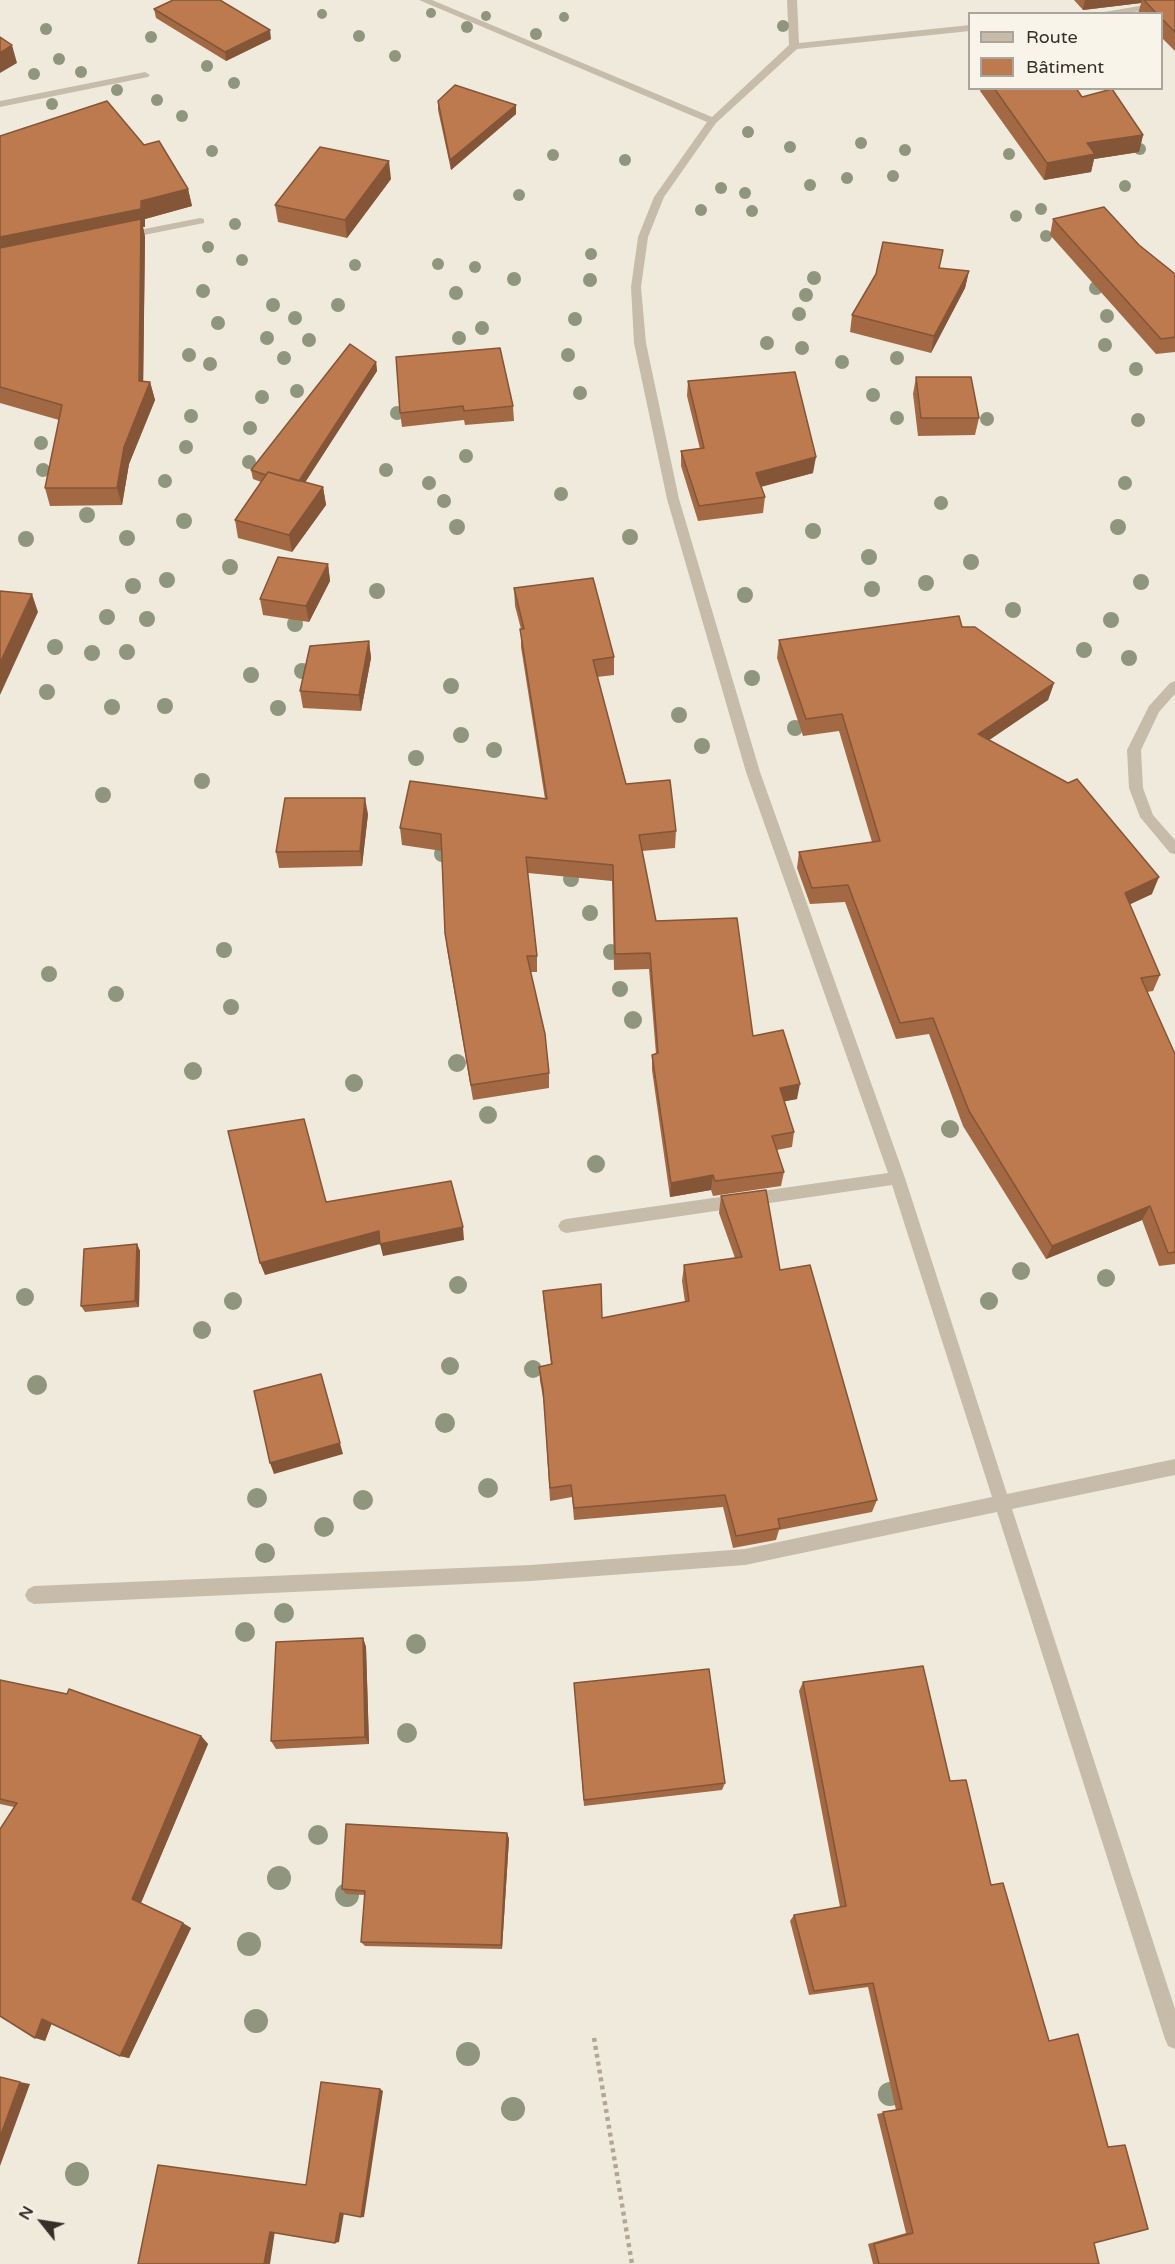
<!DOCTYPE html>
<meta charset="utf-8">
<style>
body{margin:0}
#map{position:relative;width:1175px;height:2264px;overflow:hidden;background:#f0eadd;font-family:"Varela Round",sans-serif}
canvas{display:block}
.legend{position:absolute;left:968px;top:12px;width:195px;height:78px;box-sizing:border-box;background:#f8f4e9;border:2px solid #aaa59c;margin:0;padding:8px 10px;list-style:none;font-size:18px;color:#352f29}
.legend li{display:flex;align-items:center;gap:12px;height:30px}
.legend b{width:30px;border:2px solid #aaa59c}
.north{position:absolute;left:12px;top:2192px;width:60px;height:60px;-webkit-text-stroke:4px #f8f4e9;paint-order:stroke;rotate:300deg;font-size:16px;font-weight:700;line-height:24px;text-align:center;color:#352f29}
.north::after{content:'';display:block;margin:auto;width:21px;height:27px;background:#352f29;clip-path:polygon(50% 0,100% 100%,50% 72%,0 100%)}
</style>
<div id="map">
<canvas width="1175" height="2264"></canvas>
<ul class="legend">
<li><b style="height:8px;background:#c7bcaa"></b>Route</li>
<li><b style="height:16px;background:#bd7a4f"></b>Bâtiment</li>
</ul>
<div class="north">N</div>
</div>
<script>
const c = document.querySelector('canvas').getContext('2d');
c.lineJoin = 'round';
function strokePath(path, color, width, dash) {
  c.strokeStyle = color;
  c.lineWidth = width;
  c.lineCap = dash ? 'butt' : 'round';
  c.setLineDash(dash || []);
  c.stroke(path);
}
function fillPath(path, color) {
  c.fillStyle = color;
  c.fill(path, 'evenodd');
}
strokePath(new Path2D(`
 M 594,2038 L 632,2264`), '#b3a694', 4.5, [4, 4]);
fillPath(new Path2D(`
 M 419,0 L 432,0 L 712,117 L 789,45 L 787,0 L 797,0 L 799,43 L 970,25 L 970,31 L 797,49 L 716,123 L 664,197 L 648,237 L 641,287 L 646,343 L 679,499 L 760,772 L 905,1178 L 1007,1494 L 1175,1459 L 1175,1475 L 1012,1509 L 1175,2009 L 1175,2049 L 1168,2046 L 1165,2039 L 997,1512 L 745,1565 L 531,1581 L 34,1604 L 28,1601 L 25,1595 L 28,1589 L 34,1586 L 531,1565 L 745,1549 L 992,1497 L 892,1185 L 566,1233 L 561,1231 L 558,1226 L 561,1221 L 566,1219 L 888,1173 L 746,772 L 667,499 L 634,343 L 631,287 L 638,237 L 654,197 L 707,122 Z
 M 1175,0 L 1175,6 L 1120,14 L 1092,14 Z
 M 145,72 L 150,75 L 148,77 L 0,107 L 0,101 Z
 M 200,218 L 204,219 L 204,223 L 124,239 L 119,236 L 124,233 Z
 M 1175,681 L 1175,694 L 1159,712 L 1141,750 L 1143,788 L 1153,815 L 1175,840 L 1175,854 L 1170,853 L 1140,817 L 1129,788 L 1127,750 L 1149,706 L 1170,683 Z`), '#c7bcaa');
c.fillStyle = '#8f967d';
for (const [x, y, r] of [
 [431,13,5],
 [322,14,5],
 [486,16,5],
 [564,17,5],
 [783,26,6],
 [467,27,6],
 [46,29,6],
 [536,34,6],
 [359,36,6],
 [151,37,6],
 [395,56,6],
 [59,59,6],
 [207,66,6],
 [81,72,6],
 [34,74,6],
 [234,83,6],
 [117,90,6],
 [157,100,6],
 [52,104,6],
 [182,116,6],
 [748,132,6],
 [861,143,6],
 [790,147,6],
 [1140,149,6],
 [905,150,6],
 [212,151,6],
 [1009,154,6],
 [553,155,6],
 [625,160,6],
 [893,176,6],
 [847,178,6],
 [810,185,6],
 [1125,186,6],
 [721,188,6],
 [745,193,6],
 [519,195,6],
 [1041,209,6],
 [701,210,6],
 [752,211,6],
 [1016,216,6],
 [235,224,6],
 [1046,236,6],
 [208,247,6],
 [591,254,6],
 [242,260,6],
 [438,264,6],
 [355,265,6],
 [475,267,6],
 [814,278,7],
 [514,279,7],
 [590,280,7],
 [1096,288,7],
 [203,291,7],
 [456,293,7],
 [806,295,7],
 [273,305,7],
 [338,305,7],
 [799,314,7],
 [1107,316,7],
 [295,318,7],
 [575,319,7],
 [218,323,7],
 [482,328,7],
 [267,338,7],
 [459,338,7],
 [309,340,7],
 [767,343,7],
 [1105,345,7],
 [802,348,7],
 [189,355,7],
 [568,355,7],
 [284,358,7],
 [897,358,7],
 [842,362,7],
 [210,364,7],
 [1136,369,7],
 [297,391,7],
 [580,393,7],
 [873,395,7],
 [262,397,7],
 [397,413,7],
 [191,416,7],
 [897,418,7],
 [987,419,7],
 [1138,420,7],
 [250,428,7],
 [41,443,7],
 [186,447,7],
 [466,456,7],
 [249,462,7],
 [43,470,7],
 [386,470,7],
 [165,481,7],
 [429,483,7],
 [1125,483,7],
 [561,494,7],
 [444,501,7],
 [941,503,7],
 [87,515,8],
 [184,521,8],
 [457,527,8],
 [1118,527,8],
 [813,531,8],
 [630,537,8],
 [127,538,8],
 [26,539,8],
 [869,557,8],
 [971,562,8],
 [230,567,8],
 [167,580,8],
 [1141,582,8],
 [926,583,8],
 [133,586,8],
 [872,589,8],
 [377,591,8],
 [745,595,8],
 [1013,610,8],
 [107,617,8],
 [147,619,8],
 [1111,620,8],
 [295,624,8],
 [55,647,8],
 [1084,650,8],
 [127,652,8],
 [92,653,8],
 [1129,658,8],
 [302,671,8],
 [251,675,8],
 [752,678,8],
 [451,686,8],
 [47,692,8],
 [165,706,8],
 [112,707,8],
 [278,708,8],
 [679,715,8],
 [795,728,8],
 [461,735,8],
 [702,746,8],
 [494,750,8],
 [416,758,8],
 [202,781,8],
 [103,795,8],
 [442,854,8],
 [571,879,8],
 [590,913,8],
 [224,950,8],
 [611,952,8],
 [49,974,8],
 [620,989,8],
 [116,994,8],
 [231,1007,8],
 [633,1020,9],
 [457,1063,9],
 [193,1071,9],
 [354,1083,9],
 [488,1115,9],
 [950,1129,9],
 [596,1164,9],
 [1021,1271,9],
 [1106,1278,9],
 [458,1285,9],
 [25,1297,9],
 [233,1301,9],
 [989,1301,9],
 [202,1330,9],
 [450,1366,9],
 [533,1369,9],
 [37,1385,10],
 [445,1423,10],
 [488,1488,10],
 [257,1498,10],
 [363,1500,10],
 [324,1527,10],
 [265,1553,10],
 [284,1613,10],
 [245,1632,10],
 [416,1644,10],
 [407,1733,10],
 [318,1835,10],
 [279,1878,12],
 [347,1895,12],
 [249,1944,12],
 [256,2021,12],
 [468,2054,12],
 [890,2094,12],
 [513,2109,12],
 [77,2174,12]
]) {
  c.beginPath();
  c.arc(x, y, r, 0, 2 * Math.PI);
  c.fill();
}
fillPath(new Path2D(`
 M 1074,0 L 1175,0 L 1175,51 L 1161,37 L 1161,14 L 1138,14 L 1141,3 L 1083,10 Z
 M 154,9 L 271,39 L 226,61 L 156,18 Z
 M 981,88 L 1076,88 L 1082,97 L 1143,135 L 1139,152 L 1094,159 L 1091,172 L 1044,180 L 980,91 Z
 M 438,101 L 516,114 L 451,170 L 438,110 Z
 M 0,136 L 144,145 L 188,189 L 192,206 L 145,219 L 145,227 L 143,227 L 145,237 L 143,382 L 150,382 L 155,400 L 129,464 L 122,505 L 50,506 L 45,488 L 59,420 L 0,403 Z
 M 391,179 L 347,238 L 278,222 L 275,205 Z
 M 1053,219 L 1139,245 L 1175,274 L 1175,352 L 1156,354 L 1050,235 Z
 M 939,268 L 969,271 L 965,288 L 931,353 L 850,332 L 852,315 Z
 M 500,348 L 513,406 L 514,421 L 465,425 L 464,420 L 402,427 L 400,413 Z
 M 376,362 L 377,371 L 305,482 L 323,487 L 326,505 L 292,552 L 238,538 L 235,520 L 261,482 L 253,479 L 251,470 Z
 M 916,377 L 979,418 L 975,435 L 918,436 L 913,394 Z
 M 688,381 L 813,473 L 761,487 L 765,497 L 763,513 L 698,521 L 681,466 L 681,451 L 700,449 L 687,396 Z
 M 328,564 L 330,581 L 309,622 L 263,615 L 260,599 Z
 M 514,588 L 614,657 L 614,675 L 597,677 L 626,784 L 676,831 L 675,848 L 642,851 L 656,921 L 753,1036 L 797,1099 L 784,1101 L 794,1132 L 792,1147 L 777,1150 L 784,1172 L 781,1186 L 713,1196 L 711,1190 L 670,1197 L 652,1070 L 652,1055 L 656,1054 L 649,969 L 614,970 L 612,881 L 528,873 L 537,956 L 537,972 L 531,972 L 549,1073 L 549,1088 L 473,1100 L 447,949 L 445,933 L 442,851 L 402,845 L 400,828 L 545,799 L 521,647 L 521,629 L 515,606 Z
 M 962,627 L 1054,683 L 1048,700 L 989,740 L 1152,894 L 1130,904 L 1160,975 L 1153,991 L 1147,992 L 1175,1054 L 1175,1264 L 1159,1266 L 1142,1220 L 1046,1259 L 963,1126 L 929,1034 L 896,1039 L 845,902 L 810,904 L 797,868 L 799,852 L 872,842 L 839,731 L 803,736 L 777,658 L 779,640 Z
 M 369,641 L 371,658 L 361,711 L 303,708 L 300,691 Z
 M 368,814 L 362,866 L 279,868 L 276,852 Z
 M 721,1196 L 780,1270 L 877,1500 L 872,1512 L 779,1530 L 776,1540 L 733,1548 L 723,1507 L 574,1520 L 572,1497 L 550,1501 L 544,1403 L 540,1381 L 539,1367 L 551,1365 L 544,1306 L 543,1291 L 602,1318 L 685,1302 L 682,1281 L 684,1265 L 735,1258 L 719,1213 Z
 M 137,1244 L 140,1251 L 139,1307 L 85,1312 L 81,1306 Z
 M 363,1638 L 366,1647 L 369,1744 L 276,1749 L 271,1741 Z
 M 0,1680 L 201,1736 L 208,1744 L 141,1903 L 191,1928 L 129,2058 L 120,2056 L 52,2023 L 45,2041 L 14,1807 L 0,1804 Z
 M 803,1682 L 950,1781 L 991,1885 L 1094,2243 L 1099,2264 L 873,2264 L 868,2244 L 906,2233 L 877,2114 L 896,2110 L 868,1987 L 809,1995 L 790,1921 L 794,1915 L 840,1907 L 799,1691 Z
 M 574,1683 L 725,1783 L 722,1790 L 584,1806 Z
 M 507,1833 L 509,1839 L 502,1949 L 365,1946 L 361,1942 L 365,1895 L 346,1894 L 342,1889 Z`), '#a36944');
fillPath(new Path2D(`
 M 1085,0 L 1142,0 L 1141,3 L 1083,10 Z
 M 270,30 L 271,39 L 226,61 L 225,52 Z
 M 12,45 L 17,63 L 0,73 L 0,53 Z
 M 516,105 L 516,114 L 451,170 L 450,160 Z
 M 1143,135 L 1139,152 L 1094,159 L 1091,172 L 1044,180 L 1047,163 L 1087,143 Z
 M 389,161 L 391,179 L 347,238 L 345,220 Z
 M 188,189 L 192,206 L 145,219 L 145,227 L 143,227 L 145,237 L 143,399 L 0,256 L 0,237 Z
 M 969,271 L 965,288 L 931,353 L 934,336 Z
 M 376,362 L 377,371 L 299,492 L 298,483 Z
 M 150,382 L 155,400 L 129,464 L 122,505 L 117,488 L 124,447 Z
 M 816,457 L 813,473 L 755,488 L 756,473 Z
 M 323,487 L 326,505 L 292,552 L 289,535 Z
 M 328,564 L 330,581 L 309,622 L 306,606 Z
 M 32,594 L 38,612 L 0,695 L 0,663 Z
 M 369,641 L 371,658 L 361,711 L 359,695 Z
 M 1054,683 L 1048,700 L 973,751 L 978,734 Z
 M 365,798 L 368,814 L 362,866 L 360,851 Z
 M 1159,877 L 1152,894 L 1118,910 L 1125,893 Z
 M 800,1084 L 797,1099 L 777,1103 L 780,1088 Z
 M 713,1175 L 711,1190 L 670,1197 L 671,1183 Z
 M 1150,1206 L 1142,1220 L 1046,1259 L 1052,1246 Z
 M 463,1227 L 464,1240 L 383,1256 L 380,1244 L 265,1275 L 260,1263 L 379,1231 Z
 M 137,1244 L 140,1251 L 139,1307 L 135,1301 Z
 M 321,1374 L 343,1454 L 274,1474 L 270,1463 Z
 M 363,1638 L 366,1647 L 369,1744 L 365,1737 Z
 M 201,1736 L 208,1744 L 140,1905 L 132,1899 Z
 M 507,1833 L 509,1839 L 502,1949 L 501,1945 Z
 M 183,1923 L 191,1928 L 129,2058 L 120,2056 Z
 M 42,2019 L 52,2022 L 45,2041 L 35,2038 Z
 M 20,2082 L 30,2084 L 0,2166 L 0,2137 Z
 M 380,2089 L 383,2091 L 364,2217 L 361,2217 Z
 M 340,2213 L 344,2213 L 339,2242 L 335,2243 Z
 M 275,2231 L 270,2264 L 264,2264 L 270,2232 Z`), '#845537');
const building = new Path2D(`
 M 173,0 L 220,0 L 270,30 L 225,52 L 154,9 Z
 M 1144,0 L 1175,0 L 1175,32 L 1161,18 L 1161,14 L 1157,14 Z
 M 0,37 L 12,45 L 0,53 Z
 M 455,85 L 516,105 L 450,160 L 438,101 Z
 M 994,88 L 1076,88 L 1082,97 L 1112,89 L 1143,135 L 1087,143 L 1095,154 L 1047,163 Z
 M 107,101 L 144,145 L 159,141 L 188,189 L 141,201 L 141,209 L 0,237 L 0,136 Z
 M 320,147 L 389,161 L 345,220 L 275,205 Z
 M 1104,207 L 1139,245 L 1175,274 L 1175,337 L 1161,339 L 1053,219 Z
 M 141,219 L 139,381 L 150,382 L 124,447 L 117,488 L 45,488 L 62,405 L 0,387 L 0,248 Z
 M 883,242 L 943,250 L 939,268 L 969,271 L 934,336 L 852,315 L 876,274 Z
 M 350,344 L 376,362 L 299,481 L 268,472 L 266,475 L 251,470 Z
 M 500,348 L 513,406 L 464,411 L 463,406 L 400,413 L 396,357 Z
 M 795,372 L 816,457 L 756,473 L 765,497 L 699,506 L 681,451 L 704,448 L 688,381 Z
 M 916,377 L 971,377 L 979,418 L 921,418 Z
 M 268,472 L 323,487 L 289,535 L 235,520 Z
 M 278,557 L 328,564 L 306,606 L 260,599 Z
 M 593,578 L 614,657 L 593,660 L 626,784 L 670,780 L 676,831 L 639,835 L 656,921 L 737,918 L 753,1036 L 783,1030 L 800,1084 L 780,1088 L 794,1132 L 772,1136 L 784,1172 L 715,1181 L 713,1175 L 671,1183 L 652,1055 L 658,1053 L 650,953 L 615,954 L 613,865 L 526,857 L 537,956 L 527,956 L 545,1034 L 549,1073 L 471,1085 L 445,933 L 441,834 L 400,828 L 410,781 L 547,799 L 520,629 L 524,629 L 514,588 Z
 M 0,591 L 32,594 L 0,663 Z
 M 959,616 L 962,627 L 975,627 L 1054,683 L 978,734 L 1068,783 L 1077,779 L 1159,877 L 1125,893 L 1160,975 L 1141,978 L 1175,1054 L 1175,1252 L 1168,1253 L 1150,1206 L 1052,1246 L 969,1111 L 933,1018 L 900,1023 L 848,885 L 812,888 L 799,852 L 880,841 L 842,714 L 806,719 L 779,640 Z
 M 369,641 L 359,695 L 300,691 L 310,646 Z
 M 285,798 L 365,798 L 360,851 L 276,852 Z
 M 304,1119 L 326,1202 L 451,1181 L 463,1227 L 380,1244 L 379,1231 L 260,1263 L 228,1131 Z
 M 766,1190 L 780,1270 L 810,1265 L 877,1500 L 778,1519 L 780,1528 L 736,1536 L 725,1495 L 574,1508 L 571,1485 L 550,1488 L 543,1389 L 539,1367 L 552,1364 L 543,1291 L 601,1284 L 602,1318 L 689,1301 L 684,1265 L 742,1257 L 721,1196 Z
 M 137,1244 L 135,1301 L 81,1306 L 84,1249 Z
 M 321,1374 L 340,1443 L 270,1463 L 254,1391 Z
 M 363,1638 L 365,1737 L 271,1741 L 276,1642 Z
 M 923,1666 L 950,1781 L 966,1780 L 991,1885 L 1003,1883 L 1049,2041 L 1078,2034 L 1108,2147 L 1125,2145 L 1148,2229 L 1094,2243 L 1099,2264 L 879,2264 L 874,2244 L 913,2233 L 883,2112 L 902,2109 L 873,1983 L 814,1991 L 794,1915 L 846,1906 L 803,1682 Z
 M 709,1669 L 725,1783 L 584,1800 L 574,1683 Z
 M 0,1680 L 67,1694 L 69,1689 L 201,1736 L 132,1899 L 183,1923 L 120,2056 L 42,2019 L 35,2038 L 0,2016 L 0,1829 L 17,1803 L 0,1799 Z
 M 346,1824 L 507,1833 L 501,1945 L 361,1942 L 365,1891 L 342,1889 Z
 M 0,2077 L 20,2082 L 0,2137 Z
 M 321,2082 L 380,2089 L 361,2217 L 340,2213 L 335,2243 L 270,2232 L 264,2264 L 138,2264 L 158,2165 L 306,2185 Z`);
fillPath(building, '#bd7a4f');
strokePath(building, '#845537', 1.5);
</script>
